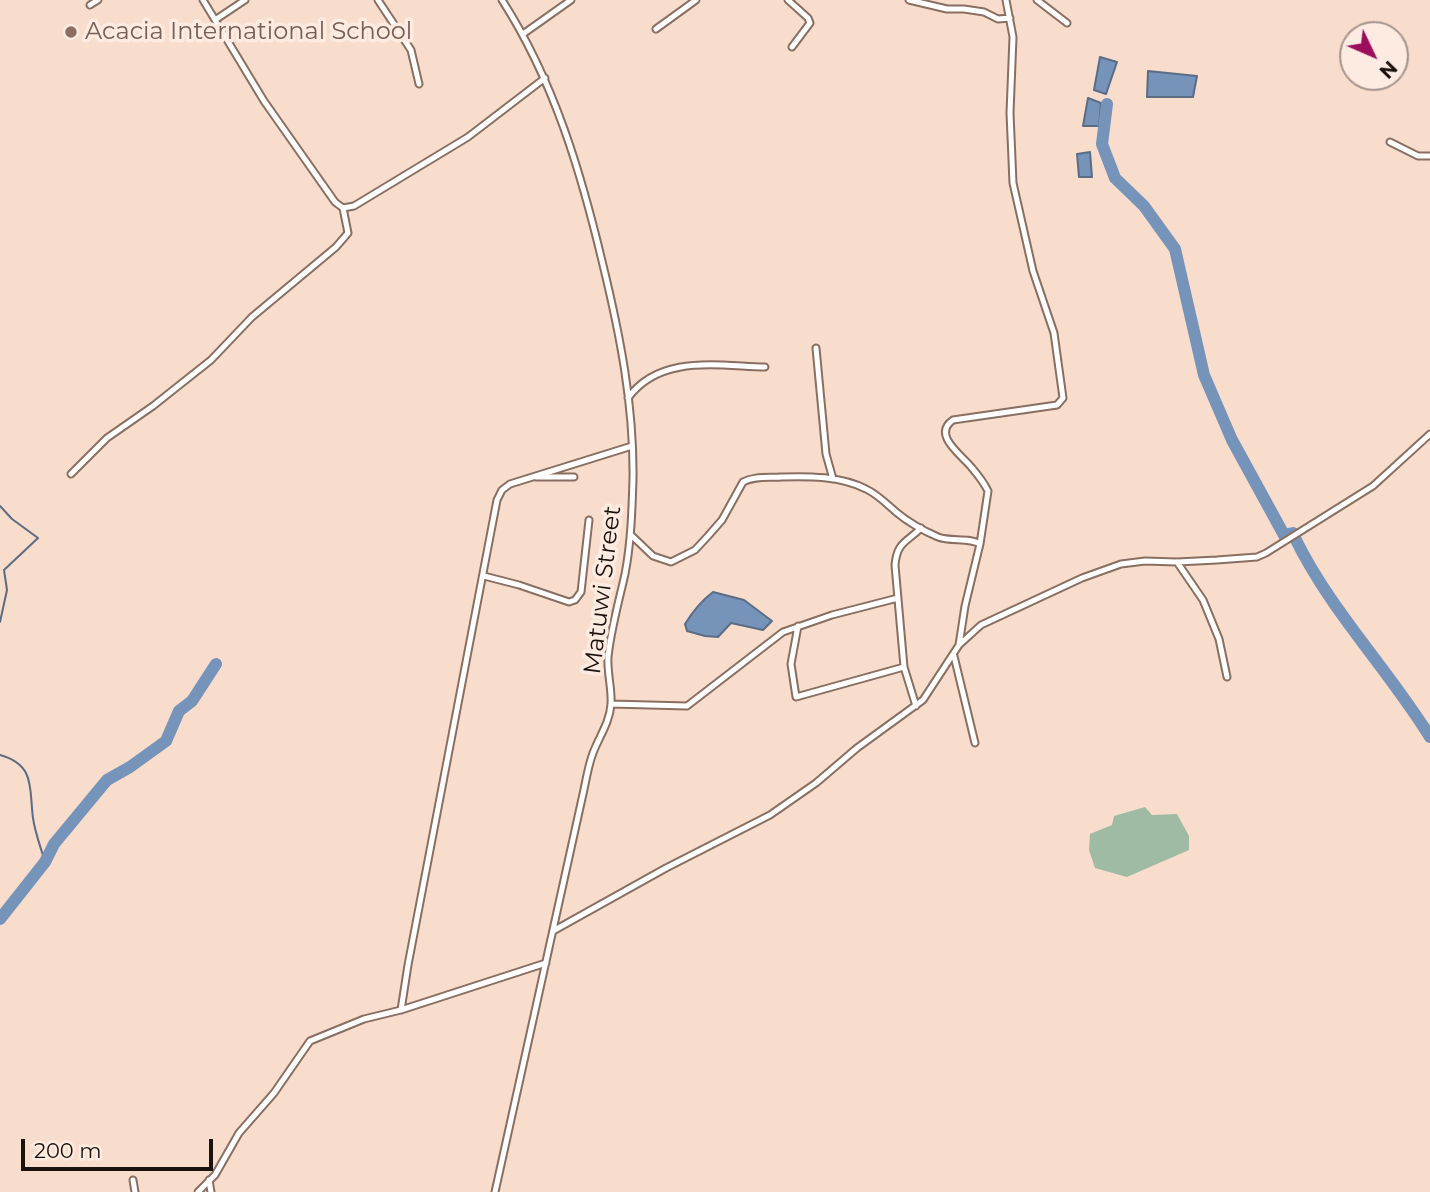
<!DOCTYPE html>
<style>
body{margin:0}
#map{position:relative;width:1430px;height:1192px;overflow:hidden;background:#f8dccc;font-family:Montserrat,sans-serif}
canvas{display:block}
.north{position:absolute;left:1339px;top:21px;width:70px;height:70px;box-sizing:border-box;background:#fdebe2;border:2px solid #a3948d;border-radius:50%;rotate:134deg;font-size:19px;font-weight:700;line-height:28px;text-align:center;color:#1c120d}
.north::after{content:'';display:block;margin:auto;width:24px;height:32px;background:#9b0d5d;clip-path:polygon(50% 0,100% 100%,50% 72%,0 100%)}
.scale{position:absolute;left:21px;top:1139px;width:192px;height:32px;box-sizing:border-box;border:4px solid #1c120d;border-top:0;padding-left:9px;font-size:21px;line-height:24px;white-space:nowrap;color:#1c120d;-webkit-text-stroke:5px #fdebe2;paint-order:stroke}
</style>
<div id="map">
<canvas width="1430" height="1192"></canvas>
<div class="north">N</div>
<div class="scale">200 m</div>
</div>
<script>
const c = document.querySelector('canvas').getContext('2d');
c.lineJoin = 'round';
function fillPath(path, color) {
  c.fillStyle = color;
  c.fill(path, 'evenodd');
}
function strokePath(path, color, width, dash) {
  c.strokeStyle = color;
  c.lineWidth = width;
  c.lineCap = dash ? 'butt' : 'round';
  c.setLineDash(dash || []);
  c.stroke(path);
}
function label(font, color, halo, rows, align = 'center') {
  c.font = font + ' Montserrat,sans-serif';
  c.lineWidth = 7;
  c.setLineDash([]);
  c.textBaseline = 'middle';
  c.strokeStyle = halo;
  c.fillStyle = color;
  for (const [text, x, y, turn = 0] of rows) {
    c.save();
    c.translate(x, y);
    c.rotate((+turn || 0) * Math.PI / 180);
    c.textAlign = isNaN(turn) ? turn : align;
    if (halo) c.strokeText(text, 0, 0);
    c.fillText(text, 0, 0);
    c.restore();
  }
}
fillPath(new Path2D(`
 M 1145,807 L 1152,815 L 1177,814 L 1189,836 L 1189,850 L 1127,877 L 1095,868 L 1089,850 L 1090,834 L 1112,825 L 1114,816 Z`), '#9fbba4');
const water = new Path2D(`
 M 1100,57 L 1117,62 L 1106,94 L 1094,90 Z
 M 1148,71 L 1197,76 L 1193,97 L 1147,97 Z
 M 1088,98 L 1101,103 L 1099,126 L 1083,126 Z
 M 1090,152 L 1092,177 L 1079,177 L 1077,154 Z
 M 713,592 L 744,600 L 772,621 L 763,630 L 731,623 L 718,637 L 705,636 L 687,631 L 685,624 C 693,611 701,601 713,592 Z`);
fillPath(water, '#7693b9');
strokePath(water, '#5b6c85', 2);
strokePath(new Path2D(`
 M 0,506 L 12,519 L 38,538 L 4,570 L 7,590 L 0,622
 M 0,755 C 36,765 29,789 33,818 C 35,833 41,848 45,862`), '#5b6c85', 2);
strokePath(new Path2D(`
 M 1107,104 L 1102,144 L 1115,178 L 1144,206 L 1175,249 L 1204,375 L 1232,440 L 1284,535 L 1293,533
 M 1295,538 C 1330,610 1388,669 1430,737
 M 0,919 L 45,862 L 54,844 L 107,780 L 130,767 L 166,741 L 179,711 L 192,701 L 216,664`), '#7693b9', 12);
const street = new Path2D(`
 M 203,0 L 264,101 L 335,202 L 343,208 L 354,206 L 468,137 L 545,78
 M 378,0 L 411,50 L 419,84
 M 788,0 L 808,18 L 810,23 L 792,47
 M 909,0 L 947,9 L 964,9 L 984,12 L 998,19 L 1010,18
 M 1037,0 L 1067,23
 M 90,5 L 98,0
 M 215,20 L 245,0
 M 656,29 L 696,0
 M 523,34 L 571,0
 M 1390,142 L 1418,156 L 1430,156
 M 816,348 L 826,454 L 833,479
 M 628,398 C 660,354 718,366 765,367
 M 71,474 L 107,438 L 153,406 L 211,360 L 252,317 L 336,247 L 348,233 L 343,208
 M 536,477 L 574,477
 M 631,535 L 653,556 L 671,562 L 695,550 L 708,536 L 722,520 L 743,482 C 754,476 768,478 781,477 C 808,476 841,476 866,489 C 877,494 887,504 896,512 C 908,522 924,531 938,537 C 951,542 969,537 980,544 L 965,606 L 959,645
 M 980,544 L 988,491 C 984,483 978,475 972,468 C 963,456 931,435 953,420 L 1057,405 L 1063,398 L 1054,333 L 1033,271 L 1013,183 L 1010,113 L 1013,37 L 1006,0
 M 1177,562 L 1203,600 L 1219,639 L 1227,677
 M 484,576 L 519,585 L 569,602 L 575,600 L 581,592 L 589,520
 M 798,626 L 791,664 L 796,697 L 904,667
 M 954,656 L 975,743
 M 611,704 L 687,706 L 783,632 L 832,615 L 898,598
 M 916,706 L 904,667 L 895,565 C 897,542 906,543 921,528
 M 553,931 L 666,868 L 770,815 L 816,783 L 857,748 L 923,700 L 959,645 L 981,625 L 1082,578 L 1121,564 L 1145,561 L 1177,562 L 1217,560 L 1257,557 L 1266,553 L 1373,486 L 1430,434
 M 401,1010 L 408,965 L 497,500 L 502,490 L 510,484 L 632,446
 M 133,1180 L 135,1192
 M 209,1180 L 211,1192
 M 198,1192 L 215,1175 L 239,1133 L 274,1093 L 310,1041 L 364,1019 L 401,1010 L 546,963
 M 495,1192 L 583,794 C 586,781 588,766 593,753 C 599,737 610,722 611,704 C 612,688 607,673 608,657 C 611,629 619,601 625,574 C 631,543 632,511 633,479 C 634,406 620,335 603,265 C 581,172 554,81 502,0`);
strokePath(street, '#886f61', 9);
strokePath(street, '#fff', 5);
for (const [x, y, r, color] of [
 [71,32,7,"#8d6e63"]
]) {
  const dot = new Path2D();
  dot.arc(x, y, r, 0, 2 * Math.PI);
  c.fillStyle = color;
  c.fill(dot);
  strokePath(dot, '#fdebe2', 2.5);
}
label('24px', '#785e54', '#fdebe2', [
 ["Acacia International School",85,32]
], 'left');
label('24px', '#1c120d', '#fdebe2', [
 ["Matuwi Street",603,590,-83]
]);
</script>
